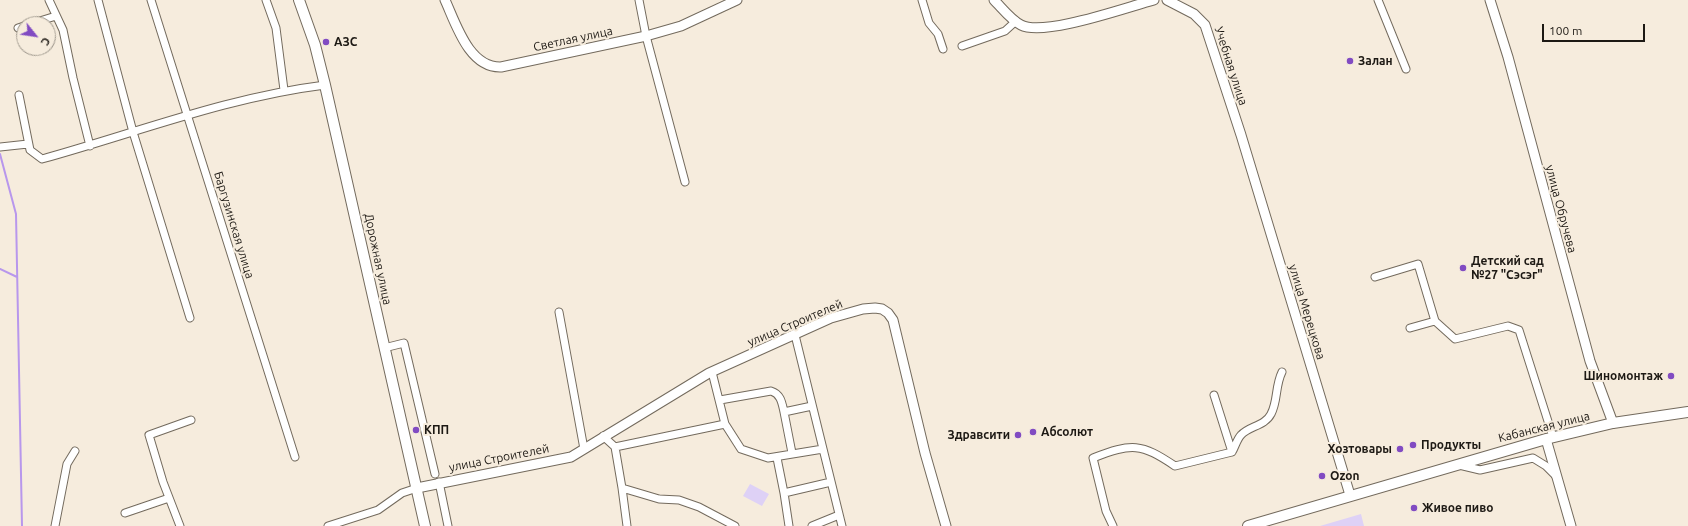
<!DOCTYPE html>
<meta charset="utf-8">
<style>
body{margin:0}
#map{position:relative;width:1688px;height:526px;overflow:hidden;background:#f6ecdd;font-family:Ubuntu,sans-serif}
canvas{display:block}
.north{position:absolute;left:16px;top:16px;width:40px;height:40px;box-sizing:border-box;background:#f6ecdd;border:1px solid #9f988d;border-radius:50%;rotate:120deg;font-size:11px;font-weight:700;line-height:16px;text-align:center;color:#1d1914}
.north::after{content:'';display:block;margin:auto;width:14px;height:18px;background:#814bc2;clip-path:polygon(50% 0,100% 100%,50% 72%,0 100%)}
.scale{position:absolute;left:1542px;top:24px;width:103px;height:18px;box-sizing:border-box;border:2px solid #1d1914;border-top:0;padding-left:5px;font-size:12px;line-height:14px;white-space:nowrap;color:#1d1914;-webkit-text-stroke:3px #f6ecdd;paint-order:stroke}
</style>
<div id="map">
<canvas width="1688" height="526"></canvas>
<div class="north">С</div>
<div class="scale">100 m</div>
</div>
<script>
const c = document.querySelector('canvas').getContext('2d');
c.lineJoin = 'round';
function fillPath(path, color) {
  c.fillStyle = color;
  c.fill(path, 'evenodd');
}
function strokePath(path, color, width, dash) {
  c.strokeStyle = color;
  c.lineWidth = width;
  c.lineCap = dash ? 'butt' : 'round';
  c.setLineDash(dash || []);
  c.stroke(path);
}
function label(font, color, halo, rows, align = 'center') {
  c.font = font + ' Ubuntu,sans-serif';
  c.lineWidth = 4;
  c.setLineDash([]);
  c.textBaseline = 'middle';
  c.strokeStyle = halo;
  c.fillStyle = color;
  for (const [text, x, y, turn = 0] of rows) {
    c.save();
    c.translate(x, y);
    c.rotate((+turn || 0) * Math.PI / 180);
    c.textAlign = isNaN(turn) ? turn : align;
    if (halo) c.strokeText(text, 0, 0);
    c.fillText(text, 0, 0);
    c.restore();
  }
}
fillPath(new Path2D(`
 M 750,484 L 769,494 L 762,506 L 743,496 Z
 M 1361,514 L 1364,526 L 1320,526 Z`), '#ded1f6');
strokePath(new Path2D(`
 M 0,154 L 16,214 L 22,526
 M 0,269 L 17,277`), '#b897ec', 2);
const street = new Path2D(`
 M 49,0 L 63,30 L 73,78 L 90,146
 M 98,0 L 133,132 L 190,318
 M 151,0 L 295,457
 M 266,0 L 276,28 L 284,90
 M 639,0 L 646,36 L 685,182
 M 922,0 L 929,23 L 938,34 L 943,49
 M 1378,0 L 1406,69
 M 30,24 L 56,16
 M 18,28 L 24,26
 M 962,46 L 1005,31 L 1016,21
 M 19,95 L 30,150 L 42,159 C 136,133 228,97 325,85
 M 0,147 L 28,144
 M 1375,277 L 1418,264 L 1435,321
 M 559,312 L 584,449
 M 1410,328 L 1435,321 L 1455,339 L 1508,326 L 1519,330 L 1553,437
 M 795,335 L 842,526
 M 384,348 L 404,343 L 435,474
 M 712,372 L 725,424
 M 1214,395 L 1232,452
 M 720,400 L 771,391 C 781,394 782,403 784,412
 M 603,436 L 615,447 L 725,424 L 741,449 L 768,458 L 823,449
 M 615,447 L 622,488 L 659,499 L 679,500 L 699,507 L 735,526
 M 792,453 L 784,412 L 812,406
 M 777,458 L 784,493 L 789,526
 M 1459,465 L 1480,470 L 1533,458 L 1546,466 L 1557,477
 M 439,482 L 448,526
 M 622,488 L 627,526
 M 784,493 L 831,482
 M 125,513 L 169,498
 M 55,526 L 67,464 L 75,451
 M 180,526 L 163,482 L 149,435 L 191,420
 M 328,526 L 378,510 L 402,493 L 417,488
 M 812,526 L 839,515
 M 1113,526 L 1106,511 L 1093,458 C 1132,443 1141,443 1175,466 L 1232,452 C 1235,447 1237,439 1241,435 C 1249,426 1265,426 1271,414 C 1278,401 1275,386 1282,372`);
const secondary = new Path2D(`
 M 445,0 C 456,24 469,68 501,67 L 646,36 L 681,26 L 737,0
 M 994,0 C 1002,8 1011,20 1021,25 C 1044,37 1127,7 1154,0
 M 1167,0 L 1194,14 L 1205,25 L 1241,135 L 1350,495
 M 1490,0 L 1508,57 L 1590,361 L 1613,423
 M 1546,439 L 1571,526
 M 417,488 L 571,457 L 709,373 L 831,318 L 863,309 L 875,308 L 882,309 L 888,313 L 893,320 L 925,453 L 946,526`);
const primary = new Path2D(`
 M 299,0 L 315,45 L 325,85 L 425,526
 M 1248,526 L 1546,439 L 1613,423 L 1688,412`);
strokePath(street, '#736a5d', 9);
strokePath(secondary, '#736a5d', 11);
strokePath(primary, '#736a5d', 12);
strokePath(street, '#fff', 7);
strokePath(secondary, '#fff', 9);
strokePath(primary, '#fff', 10);
for (const [x, y, r, color] of [
 [326,42,4,"#814bc2"],
 [1350,61,4,"#814bc2"],
 [1463,268,4,"#814bc2"],
 [1671,376,4,"#814bc2"],
 [416,430,4,"#814bc2"],
 [1033,432,4,"#814bc2"],
 [1018,435,4,"#814bc2"],
 [1413,445,4,"#814bc2"],
 [1400,449,4,"#814bc2"],
 [1322,476,4,"#814bc2"],
 [1414,508,4,"#814bc2"]
]) {
  const dot = new Path2D();
  dot.arc(x, y, r, 0, 2 * Math.PI);
  c.fillStyle = color;
  c.fill(dot);
  strokePath(dot, '#f6ecdd', 1.5);
}
label('12px', '#1d1914', '#f6ecdd', [
 ["Светлая улица",573,39,-12],
 ["Учебная улица",1231,66,72],
 ["улица Обручева",1561,209,75],
 ["Баргузинская улица",234,225,73],
 ["Дорожная улица",378,259,78],
 ["улица Мерецкова",1307,312,73],
 ["улица Строителей",795,323,-23],
 ["Кабанская улица",1544,427,-14],
 ["улица Строителей",499,458,-11]
]);
label('bold 12px', '#1d1914', '#f6ecdd', [
 ["АЗС",334,42],
 ["Залан",1358,61],
 ["Детский сад",1471,261],
 ["№27 \"Сэсэг\"",1471,275],
 ["Шиномонтаж",1663,376,"right"],
 ["КПП",424,430],
 ["Абсолют",1041,432],
 ["Здравсити",1010,435,"right"],
 ["Продукты",1421,445],
 ["Хозтовары",1392,449,"right"],
 ["Ozon",1330,476],
 ["Живое пиво",1422,508]
], 'left');
</script>
